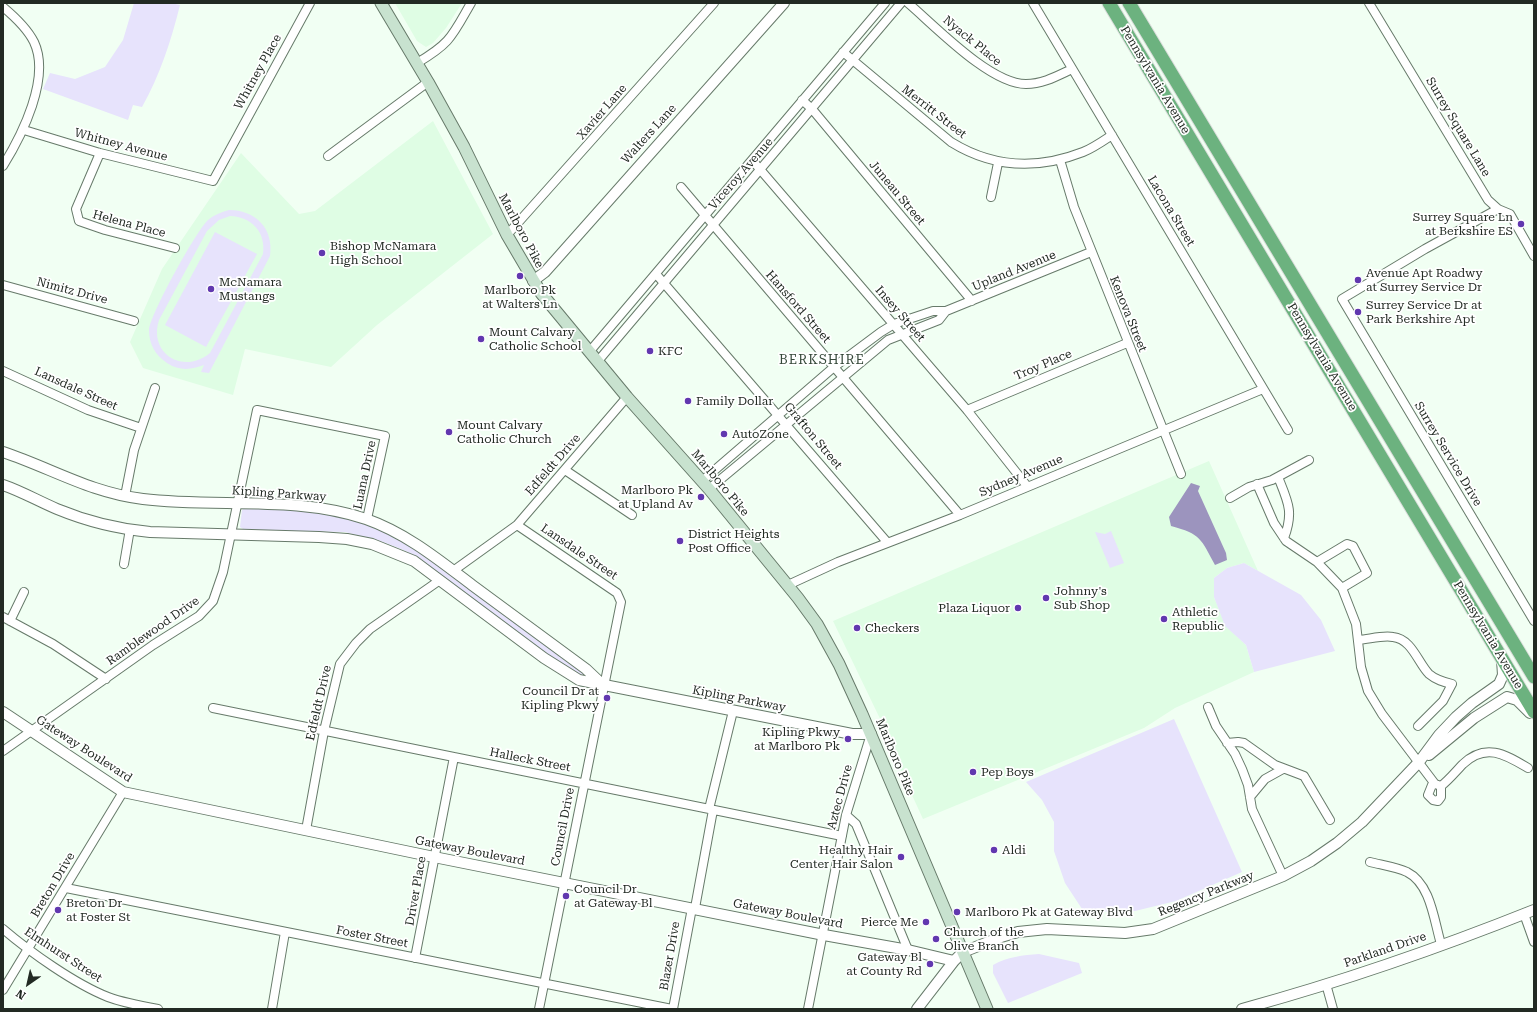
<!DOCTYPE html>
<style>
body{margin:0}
#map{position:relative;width:1537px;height:1012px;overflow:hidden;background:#f1fff3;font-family:"Roboto Serif",serif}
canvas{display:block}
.frame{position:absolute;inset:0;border:4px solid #222a23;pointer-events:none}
.north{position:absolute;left:8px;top:964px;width:40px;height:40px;-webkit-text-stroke:3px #fff;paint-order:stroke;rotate:214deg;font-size:11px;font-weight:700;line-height:16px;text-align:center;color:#222a23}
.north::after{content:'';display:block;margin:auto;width:14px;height:18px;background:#222a23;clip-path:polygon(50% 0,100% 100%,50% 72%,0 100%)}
</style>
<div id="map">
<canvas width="1537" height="1012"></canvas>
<div class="frame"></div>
<div class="north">N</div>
</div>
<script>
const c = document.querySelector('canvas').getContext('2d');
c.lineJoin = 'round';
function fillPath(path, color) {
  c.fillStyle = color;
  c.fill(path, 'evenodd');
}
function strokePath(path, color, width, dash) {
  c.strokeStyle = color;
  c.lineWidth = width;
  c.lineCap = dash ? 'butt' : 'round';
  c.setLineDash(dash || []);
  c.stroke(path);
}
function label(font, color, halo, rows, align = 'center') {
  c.font = font + ' "Roboto Serif",serif';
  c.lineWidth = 3.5;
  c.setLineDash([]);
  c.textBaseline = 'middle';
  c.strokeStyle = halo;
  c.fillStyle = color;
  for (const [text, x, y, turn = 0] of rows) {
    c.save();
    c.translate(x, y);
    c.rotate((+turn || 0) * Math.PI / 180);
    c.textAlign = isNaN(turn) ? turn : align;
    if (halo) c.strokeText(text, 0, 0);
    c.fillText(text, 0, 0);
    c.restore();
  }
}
fillPath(new Path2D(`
 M 395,3 L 462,3 L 446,28 L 433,43 L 426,47 L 417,41 Z
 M 433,121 L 493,234 L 377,325 L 331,367 L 245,349 L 233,395 L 143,368 L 130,342 L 162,269 L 241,153 L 299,214 L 315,211 Z
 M 1209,461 L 1258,571 L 1244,563 L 1227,568 L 1214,578 L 1214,597 L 1225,625 L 1246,645 L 1254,672 L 1175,708 L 1144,728 L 923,819 L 900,769 L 884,727 L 833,621 Z`), '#dffde4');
fillPath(new Path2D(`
 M 134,3 L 171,3 L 180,5 C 171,41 160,75 142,107 L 133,105 L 128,120 L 43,89 L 50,73 L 75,79 L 105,67 L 123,40 Z
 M 229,210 C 256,210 274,229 270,256 L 209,373 L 201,372 L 204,365 C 191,370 179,371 167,363 C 155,355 149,344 149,330 C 150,315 196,231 208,220 C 214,215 221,212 229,210 ZM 230,216 C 252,217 266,232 263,254 L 210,353 C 184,375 148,354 159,320 L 207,231 L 219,220 Z
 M 215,232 L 257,254 L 206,347 L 165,325 Z
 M 246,507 L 309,509 L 362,520 L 407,541 L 590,674 L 589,678 L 568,669 L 414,555 L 401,549 L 383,542 L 345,532 L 245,530 L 240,527 L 242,510 Z
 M 1111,531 L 1124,563 L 1110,568 L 1095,532 L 1105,534 Z
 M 1244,563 L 1301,595 L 1321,620 L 1335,651 L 1254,672 L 1246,645 L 1225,626 L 1214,597 L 1214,578 L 1227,568 Z
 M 1174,719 L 1242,872 L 1176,901 L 1135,911 L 1084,912 L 1065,883 L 1054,851 L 1054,822 L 1042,800 L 1026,782 Z
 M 1039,954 L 1079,963 L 1082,973 L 1008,1003 L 993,973 L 993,965 C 1007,957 1023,955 1039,954 Z`), '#e7e3fc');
fillPath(new Path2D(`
 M 1191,483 L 1200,486 L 1198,491 L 1226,553 L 1227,560 L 1215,565 C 1201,539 1201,534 1171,526 L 1169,517 Z`), '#9c94be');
const minor = new Path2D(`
 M 908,3 C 935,26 990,84 1026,84 C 1043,84 1057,76 1072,69
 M 1033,3 L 1288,430
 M 1369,3 L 1488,200 L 1498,209 L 1510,214 L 1534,256
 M 3,7 C 15,17 27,28 34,42 C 51,78 22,135 3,166
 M 843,52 L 951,142 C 993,168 1037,170 1083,152 C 1093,148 1103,141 1112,135
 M 417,63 C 451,43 452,36 471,3
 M 802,100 L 812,109 L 972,301
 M 24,130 L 100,153 L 213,181 L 310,3
 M 100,153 L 76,209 L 79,221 L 105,230 L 175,248
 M 328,156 L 428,82
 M 752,160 L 967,410 L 1027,486
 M 1060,160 L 1074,207 L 1181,474
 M 681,187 L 960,515
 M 991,197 L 998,163
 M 1498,209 L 1425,249 L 1342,299 L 1534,621
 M 507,235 L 714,3
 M 656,274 L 887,542
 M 3,285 L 134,321
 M 590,351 L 885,3
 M 598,361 L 901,3
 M 3,371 L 88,410 L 141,428
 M 967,410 L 1127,343
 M 565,470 L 632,515
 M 1278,477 C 1288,502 1294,512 1284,538
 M 702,481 L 834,367 L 881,332 L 894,324 L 933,311 L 946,311 L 1091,252
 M 1257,484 L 1274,523 L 1286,541 L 1317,562 L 1342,588 L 1356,624 L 1361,667 L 1368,691 L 1382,714 L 1435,784 L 1441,786 C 1449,780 1456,771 1463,764 C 1486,742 1506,755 1528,768
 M 709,489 L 888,340 L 939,320 L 946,311
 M 125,496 L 134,450 L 155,388
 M 1230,498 L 1249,487 L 1272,480 L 1309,460
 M 517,525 L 617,593 L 621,602 L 539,1009
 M 1317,562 L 1347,544 L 1353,546 L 1367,573 L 1342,588
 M 124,564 L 130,529
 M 453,571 L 517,525 L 627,397
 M 788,585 L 838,562 L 960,515 L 1263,389
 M 3,617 L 53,644 L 106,679
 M 10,621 L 24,592
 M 1359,640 C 1370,639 1383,635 1393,637 C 1412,639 1418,663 1429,674 C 1436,680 1444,682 1452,684 L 1443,701 L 1418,726
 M 1208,707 L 1216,726 L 1235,754 L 1242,769 L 1248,785 L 1252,809 L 1283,876
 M 213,708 L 842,836
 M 1227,743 L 1238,742 L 1244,743 L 1275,765 L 1304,776 L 1330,820
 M 3,751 L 153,645 L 199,616 L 213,601 L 223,572 L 257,410 L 385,436 L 367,519
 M 1435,784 L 1432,785 L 1428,795 L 1433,800 L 1438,801 L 1441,797 L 1441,786
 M 1250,797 L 1265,779 L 1283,769
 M 709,809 L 733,711
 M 846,815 L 856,824 L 908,950
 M 306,830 L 324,731 L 340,664 L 356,643 L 370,629 L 440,580
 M 1370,862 C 1382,865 1396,867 1407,872 C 1431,884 1434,921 1441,944
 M 66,888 L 672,1009
 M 695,908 L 713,810
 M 1524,914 L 1534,942
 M 3,929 C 30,952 75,984 108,997 C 124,1003 141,1006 158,1009
 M 415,958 L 454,757
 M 1326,984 L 1333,1009
 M 3,990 L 123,792
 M 272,1009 L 285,932
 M 673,1009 L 692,908
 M 808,1009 L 846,815 L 871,734`);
const tertiary = new Path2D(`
 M 533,281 L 545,272 L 784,3
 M 3,452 C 51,468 91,493 143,499 C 217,508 294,495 366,519 C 406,533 439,560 472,585 C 510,613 548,641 586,669 L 604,686
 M 3,485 C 21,491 38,501 57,509 C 86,521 118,529 150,532 L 319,537 L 347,539 L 372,544 L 414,561 L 544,658 L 579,680 L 852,734 L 871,734
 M 3,712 L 123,792 L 434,857 L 824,935 L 908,950 L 954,961
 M 1429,755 L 1474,718 L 1507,697 L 1517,700 L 1530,713
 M 917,1009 L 954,961 L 963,952 L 1001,937 L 1018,932 L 1047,929 L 1125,933 L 1153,929 L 1283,876 L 1311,861 L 1337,843 L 1362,822 L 1419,762 L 1439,735 L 1456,717 L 1472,703 L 1499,684 L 1503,675 L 1502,660
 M 1242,1009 C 1341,982 1439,948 1534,910`);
const secondary = new Path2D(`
 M 381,3 L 428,82 L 464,147 L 507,235 L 541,293 L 627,397 L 709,489 L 798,598 L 817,624 L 839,664 L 862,714 L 987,1009`);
const trunk = new Path2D(`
 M 1109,3 L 1534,712
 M 1129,3 L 1534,677`);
strokePath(minor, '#677a6a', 10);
strokePath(tertiary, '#677a6a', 12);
strokePath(secondary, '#677a6a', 13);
strokePath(trunk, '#dcdddc', 15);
strokePath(minor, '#fff', 8);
strokePath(tertiary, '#fff', 10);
strokePath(secondary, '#c8e2cf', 11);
strokePath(trunk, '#6cb27f', 13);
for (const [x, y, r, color] of [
 [1521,224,4,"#6137af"],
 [322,253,4,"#6137af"],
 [520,276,4,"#6137af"],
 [1358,280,4,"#6137af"],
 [211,289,4,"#6137af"],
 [1358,312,4,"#6137af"],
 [481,339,4,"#6137af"],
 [650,351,4,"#6137af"],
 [688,401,4,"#6137af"],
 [449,432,4,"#6137af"],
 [724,434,4,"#6137af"],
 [701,497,4,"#6137af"],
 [680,541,4,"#6137af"],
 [1046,598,4,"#6137af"],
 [1018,608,4,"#6137af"],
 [1164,619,4,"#6137af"],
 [857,628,4,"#6137af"],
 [607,698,4,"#6137af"],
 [848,739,4,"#6137af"],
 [973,772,4,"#6137af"],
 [994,850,4,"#6137af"],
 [901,857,4,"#6137af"],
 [566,896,4,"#6137af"],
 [58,910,4,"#6137af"],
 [957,912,4,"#6137af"],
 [926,922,4,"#6137af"],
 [936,939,4,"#6137af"],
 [930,964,4,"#6137af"]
]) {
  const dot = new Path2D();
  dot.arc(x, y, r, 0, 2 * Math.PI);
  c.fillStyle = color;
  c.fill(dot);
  strokePath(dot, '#fff', 1.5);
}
label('12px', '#222a23', '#fff', [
 ["Nyack Place",972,41,39],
 ["Whitney Place",258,72,-61],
 ["Pennsylvania Avenue",1155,80,59],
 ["Xavier Lane",602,112,-49],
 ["Merritt Street",934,112,38],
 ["Surrey Square Lane",1458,127,59],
 ["Walters Lane",649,134,-48],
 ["Whitney Avenue",121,145,15],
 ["Viceroy Avenue",741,174,-49],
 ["Juneau Street",897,193,50],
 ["Lacona Street",1171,211,59],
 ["Helena Place",129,224,15],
 ["Marlboro Pike",521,231,62],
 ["Upland Avenue",1014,271,-22],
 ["Nimitz Drive",72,291,15],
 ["Hansford Street",798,307,49],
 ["Insey Street",900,314,49],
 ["Kenova Street",1128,314,68],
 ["Pennsylvania Avenue",1322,357,59],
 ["Troy Place",1043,365,-23],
 ["Lansdale Street",76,389,24],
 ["Grafton Street",813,436,50],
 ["Surrey Service Drive",1448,454,59],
 ["Edfeldt Drive",553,465,-49],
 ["Luana Drive",365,475,-78],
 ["Sydney Avenue",1021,476,-23],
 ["Marlboro Pike",720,483,50],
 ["Kipling Parkway",279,494,4],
 ["Lansdale Street",579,552,34],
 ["Ramblewood Drive",153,631,-35],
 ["Pennsylvania Avenue",1488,635,59],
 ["Kipling Parkway",739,699,11],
 ["Edfeldt Drive",319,703,-77],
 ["Gateway Boulevard",84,749,33],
 ["Marlboro Pike",895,757,67],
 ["Halleck Street",530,760,11],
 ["Aztec Drive",840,797,-75],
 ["Council Drive",563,827,-79],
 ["Gateway Boulevard",470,851,11],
 ["Breton Drive",53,885,-59],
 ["Driver Place",416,891,-80],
 ["Regency Parkway",1206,894,-22],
 ["Gateway Boulevard",788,914,11],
 ["Foster Street",372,937,11],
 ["Parkland Drive",1385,950,-19],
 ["Elmhurst Street",63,955,33],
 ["Blazer Drive",670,956,-80]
]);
label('12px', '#222a23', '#fff', [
 ["Surrey Square Ln",1513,217,"right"],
 ["at Berkshire ES",1513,231,"right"],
 ["Bishop McNamara",330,246],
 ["High School",330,260],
 ["Avenue Apt Roadwy",1366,273],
 ["at Surrey Service Dr",1366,287],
 ["McNamara",219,282],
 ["Mustangs",219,296],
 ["Marlboro Pk",520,290,"center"],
 ["at Walters Ln",520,304,"center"],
 ["Surrey Service Dr at",1366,305],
 ["Park Berkshire Apt",1366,319],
 ["Mount Calvary",489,332],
 ["Catholic School",489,346],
 ["KFC",658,351],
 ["Family Dollar",696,401],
 ["Mount Calvary",457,425],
 ["Catholic Church",457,439],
 ["AutoZone",732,434],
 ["Marlboro Pk",693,490,"right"],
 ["at Upland Av",693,504,"right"],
 ["District Heights",688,534],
 ["Post Office",688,548],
 ["Johnny's",1054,591],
 ["Sub Shop",1054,605],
 ["Plaza Liquor",1010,608,"right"],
 ["Athletic",1172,612],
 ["Republic",1172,626],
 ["Checkers",865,628],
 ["Council Dr at",599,691,"right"],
 ["Kipling Pkwy",599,705,"right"],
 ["Kipling Pkwy",840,732,"right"],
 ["at Marlboro Pk",840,746,"right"],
 ["Pep Boys",981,772],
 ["Healthy Hair",893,850,"right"],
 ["Center Hair Salon",893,864,"right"],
 ["Aldi",1002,850],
 ["Council Dr",574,889],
 ["at Gateway Bl",574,903],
 ["Breton Dr",66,903],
 ["at Foster St",66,917],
 ["Marlboro Pk at Gateway Blvd",965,912],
 ["Pierce Me",918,922,"right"],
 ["Church of the",944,932],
 ["Olive Branch",944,946],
 ["Gateway Bl",922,957,"right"],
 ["at County Rd",922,971,"right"]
], 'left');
c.letterSpacing = '1px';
label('13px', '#354839', '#fff', [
 ["BERKSHIRE",822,360]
]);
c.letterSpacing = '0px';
</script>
